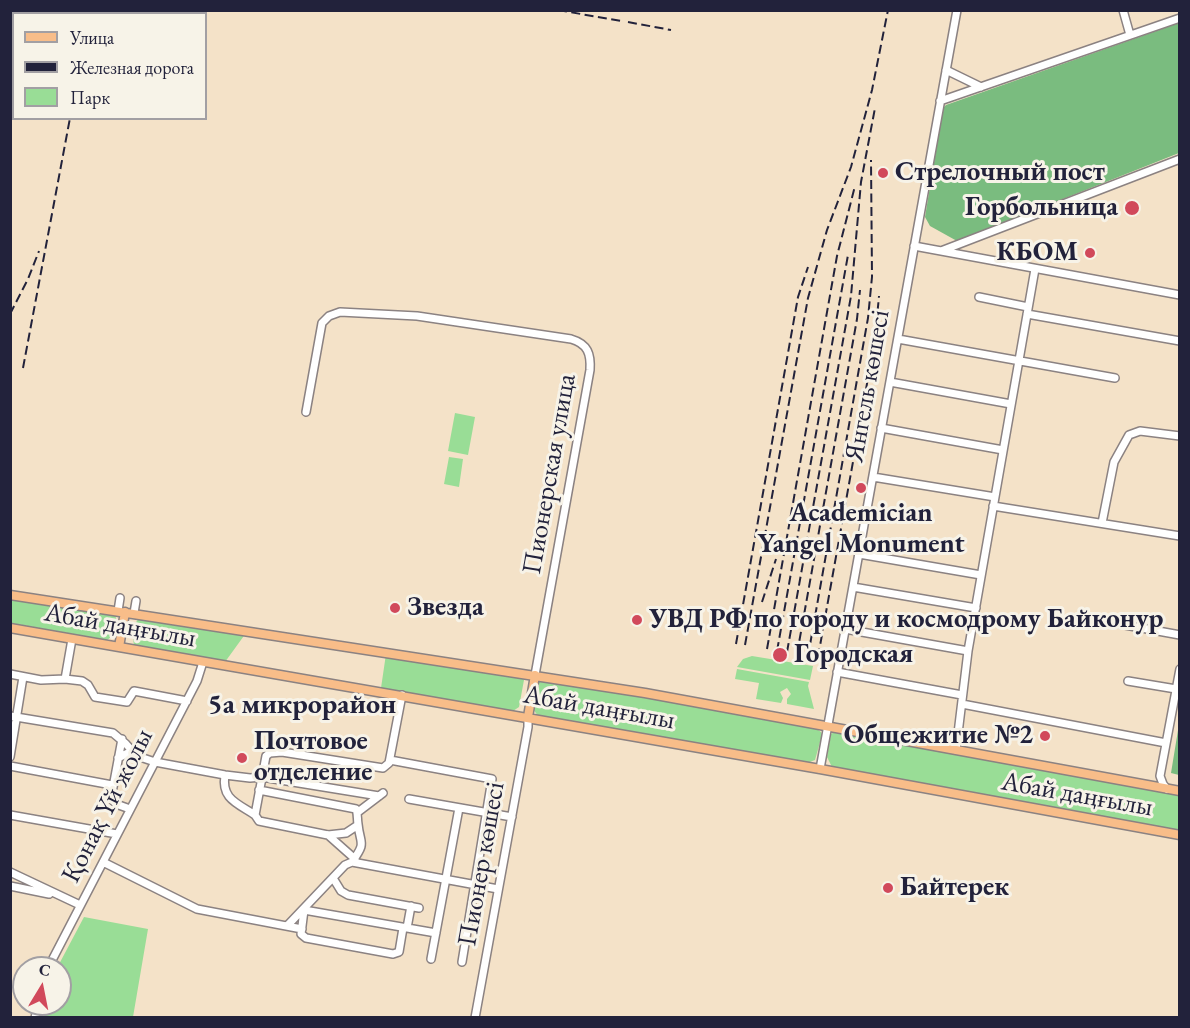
<!DOCTYPE html>
<meta charset="utf-8">
<style>
body{margin:0}
#map{position:relative;width:1190px;height:1028px;overflow:hidden;background:#f4e2c8;font-family:"EB Garamond",serif}
canvas{display:block}
.frame{position:absolute;inset:0;border:12px solid #22223b;pointer-events:none}
.legend{position:absolute;left:12px;top:12px;width:195px;height:108px;box-sizing:border-box;background:#f7f3e8;border:2px solid #a29fa3;margin:0;padding:8px 10px;list-style:none;font-size:18px;color:#22223b}
.legend li{display:flex;align-items:center;gap:12px;height:30px}
.legend b{width:30px;border:2px solid #a29fa3}
.north{position:absolute;left:12px;top:956px;width:60px;height:60px;box-sizing:border-box;background:#f7f3e8;border:2px solid #a29fa3;border-radius:50%;rotate:10deg;font-size:16px;font-weight:700;line-height:24px;text-align:center;color:#22223b}
.north::after{content:'';display:block;margin:auto;width:21px;height:27px;background:#d1495b;clip-path:polygon(50% 0,100% 100%,50% 72%,0 100%)}
</style>
<div id="map">
<canvas width="1190" height="1028"></canvas>
<div class="frame"></div>
<ul class="legend">
<li><b style="height:8px;background:#f8bd89"></b>Улица</li>
<li><b style="height:8px;background:#22223b"></b>Железная дорога</li>
<li><b style="height:16px;background:#99dd96"></b>Парк</li>
</ul>
<div class="north">С</div>
</div>
<script>
const c = document.querySelector('canvas').getContext('2d');
c.lineJoin = 'round';
function fillPath(path, color) {
  c.fillStyle = color;
  c.fill(path, 'evenodd');
}
function strokePath(path, color, width, dash) {
  c.strokeStyle = color;
  c.lineWidth = width;
  c.lineCap = dash ? 'butt' : 'round';
  c.setLineDash(dash || []);
  c.stroke(path);
}
function label(font, color, halo, rows, align = 'center') {
  c.font = font + ' "EB Garamond",serif';
  c.lineWidth = 6;
  c.setLineDash([]);
  c.textBaseline = 'middle';
  c.strokeStyle = halo;
  c.fillStyle = color;
  for (const [text, x, y, turn = 0] of rows) {
    c.save();
    c.translate(x, y);
    c.rotate((+turn || 0) * Math.PI / 180);
    c.textAlign = isNaN(turn) ? turn : align;
    if (halo) c.strokeText(text, 0, 0);
    c.fillText(text, 0, 0);
    c.restore();
  }
}
fillPath(new Path2D(`
 M 455,413 L 475,417 L 468,455 L 448,451 Z
 M 449,457 L 463,459 L 459,487 L 444,484 Z
 M 10,599 L 115,615 C 119,624 116,635 107,640 L 11,623 Z
 M 139,618 L 246,633 L 225,662 L 134,646 L 132,628 Z
 M 386,654 L 520,676 L 524,680 L 519,707 L 513,711 L 381,688 Z
 M 752,656 L 813,666 L 810,680 L 737,667 L 743,659 Z
 M 737,669 L 809,682 L 808,686 L 814,709 L 787,704 L 787,699 L 791,694 L 787,688 L 780,692 L 783,698 L 781,703 L 756,699 L 759,683 L 735,679 Z
 M 543,678 L 814,727 L 821,732 L 822,735 L 815,760 L 807,763 L 538,716 L 533,709 L 538,682 Z
 M 836,731 L 1179,795 L 1179,832 L 832,767 L 827,757 L 831,734 Z
 M 84,917 L 148,929 L 133,1017 L 44,1017 L 46,1004 L 60,1004 L 60,968 L 57,968 Z`), '#99dd96');
fillPath(new Path2D(`
 M 1179,23 L 1179,153 L 957,241 L 930,226 L 925,217 L 943,108 L 946,105 Z
 M 1179,724 L 1179,775 L 1171,773 Z`), '#7abc7f');
const minor = new Path2D(`
 M 1123,10 L 1130,35
 M 946,70 L 981,87
 M 940,101 L 1180,18
 M 914,246 L 1180,295
 M 941,251 L 1180,159
 M 979,297 L 1028,307
 M 1027,314 L 1180,341
 M 898,339 L 1115,378
 M 890,382 L 1011,404
 M 306,412 L 322,323 L 329,316 L 340,312 L 417,316 L 571,339 C 588,344 591,354 590,370 L 535,675
 M 881,428 L 1003,450
 M 873,477 L 995,497
 M 993,506 L 1180,536
 M 1102,523 L 1114,462 L 1129,435 L 1140,431 L 1180,436
 M 859,554 L 981,575
 M 853,587 L 976,608
 M 118,611 L 120,598
 M 134,613 L 136,601
 M 1114,623 L 1180,635
 M 845,629 L 968,651
 M 837,672 L 962,695
 M 10,674 L 41,680 L 65,679 L 82,681 L 88,685 L 95,697 L 127,702 L 134,691 L 187,701
 M 65,679 L 72,639
 M 1128,681 L 1176,689
 M 962,704 L 1166,743
 M 10,716 L 113,733 L 126,744 L 135,754
 M 122,739 L 111,798 L 116,804 L 130,809
 M 956,750 L 968,651 L 1035,269
 M 10,757 L 23,677
 M 118,758 L 128,753 L 155,762 L 225,775 L 250,778 L 262,777 L 379,796
 M 390,760 L 492,779 L 462,962
 M 10,766 L 112,785
 M 820,769 L 957,10
 M 225,775 C 221,799 237,803 255,815
 M 1167,789 L 1163,784 L 1160,776 L 1180,669
 M 259,790 L 356,809 C 358,815 357,818 358,824 C 360,845 367,841 352,862
 M 409,799 L 512,817
 M 358,812 L 383,793
 M 10,815 L 117,834
 M 358,825 L 346,833 L 328,835 L 259,821 L 255,815 L 266,756 L 270,753 L 282,752 L 383,768 L 389,763 L 402,695
 M 328,835 L 355,859
 M 103,862 L 197,909 L 302,929
 M 10,872 L 80,905
 M 333,878 L 341,891 L 348,895 L 419,908
 M 10,886 L 49,894
 M 287,926 L 345,865 L 352,862 L 498,889
 M 403,928 L 399,952 L 393,954 L 306,938 L 301,934 L 304,910 L 436,933
 M 407,928 L 411,906
 M 431,959 L 459,808
 M 48,968 L 197,681 L 203,662
 M 35,1018 L 38,1004
 M 475,1018 L 528,727 L 528,717`);
const major = new Path2D(`
 M 10,595 L 645,693 L 1180,791
 M 10,628 L 820,769 L 1180,835
 M 119,647 L 125,612
 M 528,717 L 535,675`);
strokePath(minor, '#8b8282', 10);
strokePath(major, '#8b8282', 11);
strokePath(minor, '#fff', 7);
strokePath(major, '#f8bd89', 8);
strokePath(new Path2D(`
 M 558,10 L 621,21
 M 89,14 L 90,10
 M 628,22 L 671,30
 M 10,314 L 28,279 L 39,251
 M 23,368 L 70,118
 M 762,602 L 776,559
 M 736,644 L 798,297 L 808,267
 M 745,645 L 808,298 L 827,230 L 851,167 L 872,90 L 888,10
 M 767,649 L 837,256 L 855,186
 M 777,651 L 848,255
 M 787,652 L 851,296 L 861,182 L 875,108
 M 797,654 L 857,319 L 860,290
 M 808,656 L 868,318 L 872,277 L 871,160
 M 818,657 L 875,339 L 879,296`), '#22223b', 2, [9, 4.5]);
for (const [x, y, r, color] of [
 [883,173,6,"#d1495b"],
 [1132,208,8,"#d1495b"],
 [1090,253,6,"#d1495b"],
 [861,488,6,"#d1495b"],
 [395,608,6,"#d1495b"],
 [637,620,6,"#d1495b"],
 [780,655,8,"#d1495b"],
 [1045,736,6,"#d1495b"],
 [242,758,6,"#d1495b"],
 [888,888,6,"#d1495b"]
]) {
  const dot = new Path2D();
  dot.arc(x, y, r, 0, 2 * Math.PI);
  c.fillStyle = color;
  c.fill(dot);
  strokePath(dot, '#f7f3e8', 2);
}
label('bold 27px', '#22223b', '#f7f3e8', [
 ["Стрелочный пост",895,173],
 ["Горбольница",1118,208,"right"],
 ["КБОМ",1078,253,"right"],
 ["Academician",861,514,"center"],
 ["Yangel Monument",861,545,"center"],
 ["Звезда",407,608],
 ["УВД РФ по городу и космодрому Байконур",649,620],
 ["Городская",794,655],
 ["Общежитие №2",1033,736,"right"],
 ["Почтовое",254,742],
 ["отделение",254,773],
 ["Байтерек",900,888]
], 'left');
label('27px', '#22223b', '#f7f3e8', [
 ["Янгель көшесі",868,386,-80],
 ["Пионерская улица",550,474,-80],
 ["Абай даңғылы",120,626,10],
 ["Абай даңғылы",599,708,10],
 ["Абай даңғылы",1077,795,10],
 ["Қонақ Үй жолы",108,806,-63],
 ["Пионер көшесі",482,864,-80]
]);
label('bold 28px', '#22223b', '#f7f3e8', [
 ["5а микрорайон",302,705]
]);
</script>
